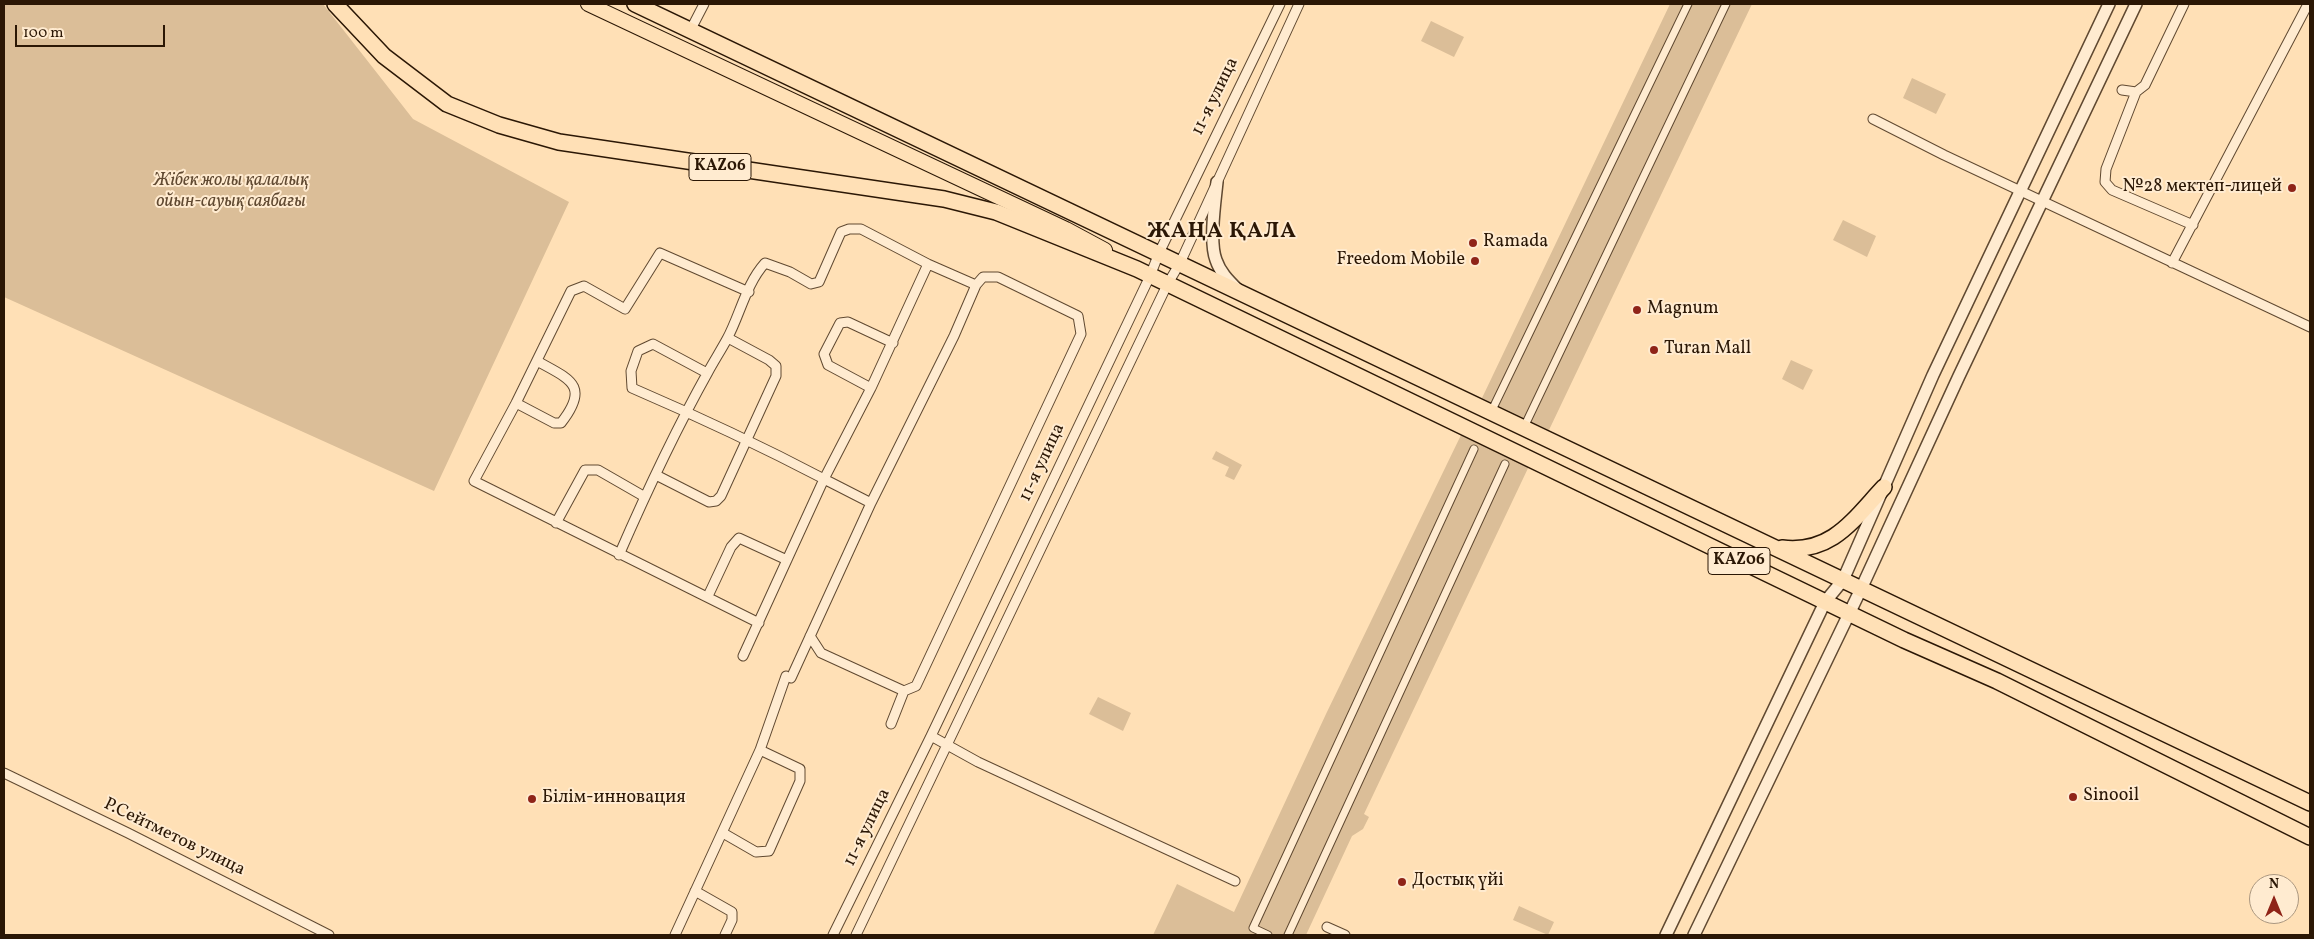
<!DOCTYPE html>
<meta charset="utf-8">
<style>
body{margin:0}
#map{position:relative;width:2314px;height:939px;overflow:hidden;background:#ffe0b6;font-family:Vollkorn,serif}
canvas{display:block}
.frame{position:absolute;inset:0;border:5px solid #2b1705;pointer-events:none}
.north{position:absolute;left:2249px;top:874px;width:50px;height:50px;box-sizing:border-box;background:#ffebd0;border:1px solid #aa967f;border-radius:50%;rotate:0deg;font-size:14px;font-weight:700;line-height:20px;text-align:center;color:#2b1705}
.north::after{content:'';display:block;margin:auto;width:18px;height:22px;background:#8f2418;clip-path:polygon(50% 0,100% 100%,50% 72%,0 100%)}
.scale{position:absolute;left:15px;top:25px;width:150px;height:22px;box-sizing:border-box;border:2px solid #2b1705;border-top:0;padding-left:6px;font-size:15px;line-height:18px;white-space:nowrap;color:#2b1705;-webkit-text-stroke:4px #ffebd0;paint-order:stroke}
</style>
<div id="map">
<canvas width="2314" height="939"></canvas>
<div class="frame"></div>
<div class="north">N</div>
<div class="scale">100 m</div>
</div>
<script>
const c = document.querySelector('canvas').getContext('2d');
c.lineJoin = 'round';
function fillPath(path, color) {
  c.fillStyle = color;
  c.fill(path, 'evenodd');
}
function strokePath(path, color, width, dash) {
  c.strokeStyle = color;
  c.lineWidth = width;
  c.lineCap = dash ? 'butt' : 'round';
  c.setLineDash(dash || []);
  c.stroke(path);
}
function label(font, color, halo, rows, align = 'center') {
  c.font = font + ' Vollkorn,serif';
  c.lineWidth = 4;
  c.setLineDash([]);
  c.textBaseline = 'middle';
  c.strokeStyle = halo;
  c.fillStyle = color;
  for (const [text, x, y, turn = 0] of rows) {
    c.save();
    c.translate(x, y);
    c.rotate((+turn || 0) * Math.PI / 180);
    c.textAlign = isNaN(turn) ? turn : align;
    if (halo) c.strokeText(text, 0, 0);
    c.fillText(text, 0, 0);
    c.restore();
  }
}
fillPath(new Path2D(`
 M 4,4 L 323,4 L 413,119 L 569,202 L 434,491 L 4,297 Z
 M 1670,4 L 1752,4 L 1549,430 L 1482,398 Z
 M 1431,21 L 1464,37 L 1454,57 L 1421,41 Z
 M 1912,78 L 1946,94 L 1936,114 L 1903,98 Z
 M 1843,220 L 1876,236 L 1867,257 L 1833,240 Z
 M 1791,360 L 1813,370 L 1803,390 L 1782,379 Z
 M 1461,435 L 1530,464 L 1364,814 L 1369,817 L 1363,829 L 1352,836 L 1306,935 L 1153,935 L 1177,884 L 1234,912 L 1326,714 Z
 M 1216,451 L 1242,465 L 1234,480 L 1225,476 L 1229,467 L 1212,459 Z
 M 1098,697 L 1131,713 L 1123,731 L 1089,714 Z
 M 1519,906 L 1554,922 L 1548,935 L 1513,920 Z`), '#dbbe98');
const pedestrian = new Path2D(`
 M 1493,408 L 1688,4
 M 1526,423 L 1726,4
 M 1268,935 L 1253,928 L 1474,449
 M 1288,935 L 1505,464`);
const minor = new Path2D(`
 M 690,31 L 704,4
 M 2122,90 L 2136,92 L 2145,85 L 2184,4
 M 2136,92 L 2106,169 L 2105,182 L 2112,190 L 2193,225
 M 1873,119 L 1944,155 L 2310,327
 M 2172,263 L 2308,4
 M 928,264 L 976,285
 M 749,292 L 660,253 L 625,309 L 584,286 L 571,291 L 516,403 L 474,481 L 759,623
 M 871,388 L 828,365 L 824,354 L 840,323 L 848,322 L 893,343
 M 516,403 L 554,423 L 561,423 C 591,385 569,379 537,361
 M 656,475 L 709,502 L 716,501 L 721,496 L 776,376 L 776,366 L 769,360 L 728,338
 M 556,523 L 585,470 L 598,470 L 645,497
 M 619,555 C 646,493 675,431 708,372 C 714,361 721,350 727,339 C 740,315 746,284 765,263 L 790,272 L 811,284 L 819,282 L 841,232 L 849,229 L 861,229 L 928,264 L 871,388 L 824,479 C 761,446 697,416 632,388 L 631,371 L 638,351 L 653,344 L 707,373
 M 708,596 L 731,547 L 739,538 L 787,560
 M 743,656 L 824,479 L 871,503
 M 791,678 L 871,503 L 954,336 L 976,285 L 983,277 L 998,277 L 1078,316 L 1081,334 L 916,686 L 904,691 L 821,653 L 810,636
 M 891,724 L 904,691
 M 931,736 L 978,762 L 1235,881
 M 4,773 L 128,833 L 329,935
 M 723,833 L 756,852 L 769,851 L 800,781 L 800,769 L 760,750
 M 695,891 L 732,912 L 732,920 L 725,935
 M 1327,927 L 1345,935
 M 675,935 L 760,750 L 786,676
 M 833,935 L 931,736 L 1150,276 L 1159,253 L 1280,4
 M 856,935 L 1167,285 L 1180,263 L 1299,4`);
const tertiary = new Path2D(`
 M 1217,182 C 1215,202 1209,242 1216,260 C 1220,272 1228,280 1237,289
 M 1666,935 L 1825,602 L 1843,580 L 1933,375 L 2109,4
 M 1694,935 L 1861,589 L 1959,376 L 2136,4`);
const primary = new Path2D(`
 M 588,4 L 1066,229 L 1105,250`);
const trunk = new Path2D(`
 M 335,4 L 384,56 L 447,104 L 499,125 L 559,142 L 944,199 L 996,212 L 1137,269 L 1904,640 L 1997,681 L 2310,837
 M 635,4 C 1193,272 1752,537 2310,803
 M 1782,548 C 1832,554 1853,520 1884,487`);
strokePath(pedestrian, '#604931', 9);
strokePath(minor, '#604931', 11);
strokePath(tertiary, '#604931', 14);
strokePath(primary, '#2b1705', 16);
strokePath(trunk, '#2b1705', 18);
strokePath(pedestrian, '#ffebd0', 7);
strokePath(minor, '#ffebd0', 9);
strokePath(tertiary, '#ffebd0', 11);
strokePath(primary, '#ffe0b6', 14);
strokePath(trunk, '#ffe0b6', 15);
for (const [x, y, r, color] of [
 [2292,188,5,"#8f2418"],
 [1473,243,5,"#8f2418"],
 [1475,261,5,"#8f2418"],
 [1637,310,5,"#8f2418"],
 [1654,350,5,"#8f2418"],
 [2073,797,5,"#8f2418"],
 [532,799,5,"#8f2418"],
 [1402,882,5,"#8f2418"]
]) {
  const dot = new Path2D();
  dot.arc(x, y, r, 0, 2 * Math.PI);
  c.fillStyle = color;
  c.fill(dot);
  strokePath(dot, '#ffebd0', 2);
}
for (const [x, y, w] of [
 [720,167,62],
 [1739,561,62]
]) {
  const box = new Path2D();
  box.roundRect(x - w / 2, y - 13.5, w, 27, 4);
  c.fillStyle = '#ffebd0';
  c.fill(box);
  strokePath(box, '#2b1705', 1);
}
label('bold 16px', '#2b1705', null, [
 ["KАZ06",720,167],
 ["KАZ06",1739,561]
]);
label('18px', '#2b1705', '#ffebd0', [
 ["11-я улица",1216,97,-64],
 ["11-я улица",1043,463,-65],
 ["11-я улица",868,828,-64],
 ["Р.Сейтметов улица",174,838,26]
]);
label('italic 18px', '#604931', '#ffebd0', [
 ["Жібек жолы қалалық",231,182],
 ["ойын-сауық саябағы",231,203]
]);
label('18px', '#2b1705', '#ffebd0', [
 ["№28 мектеп-лицей",2282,188,"right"],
 ["Ramada",1483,243],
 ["Freedom Mobile",1465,261,"right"],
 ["Magnum",1647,310],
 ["Turan Mall",1664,350],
 ["Sinooil",2083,797],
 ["Білім-инновация",542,799],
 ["Достық үйі",1412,882]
], 'left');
c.letterSpacing = '1px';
label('bold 22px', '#2b1705', '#ffebd0', [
 ["ЖАҢА ҚАЛА",1222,233]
]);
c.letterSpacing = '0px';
</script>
